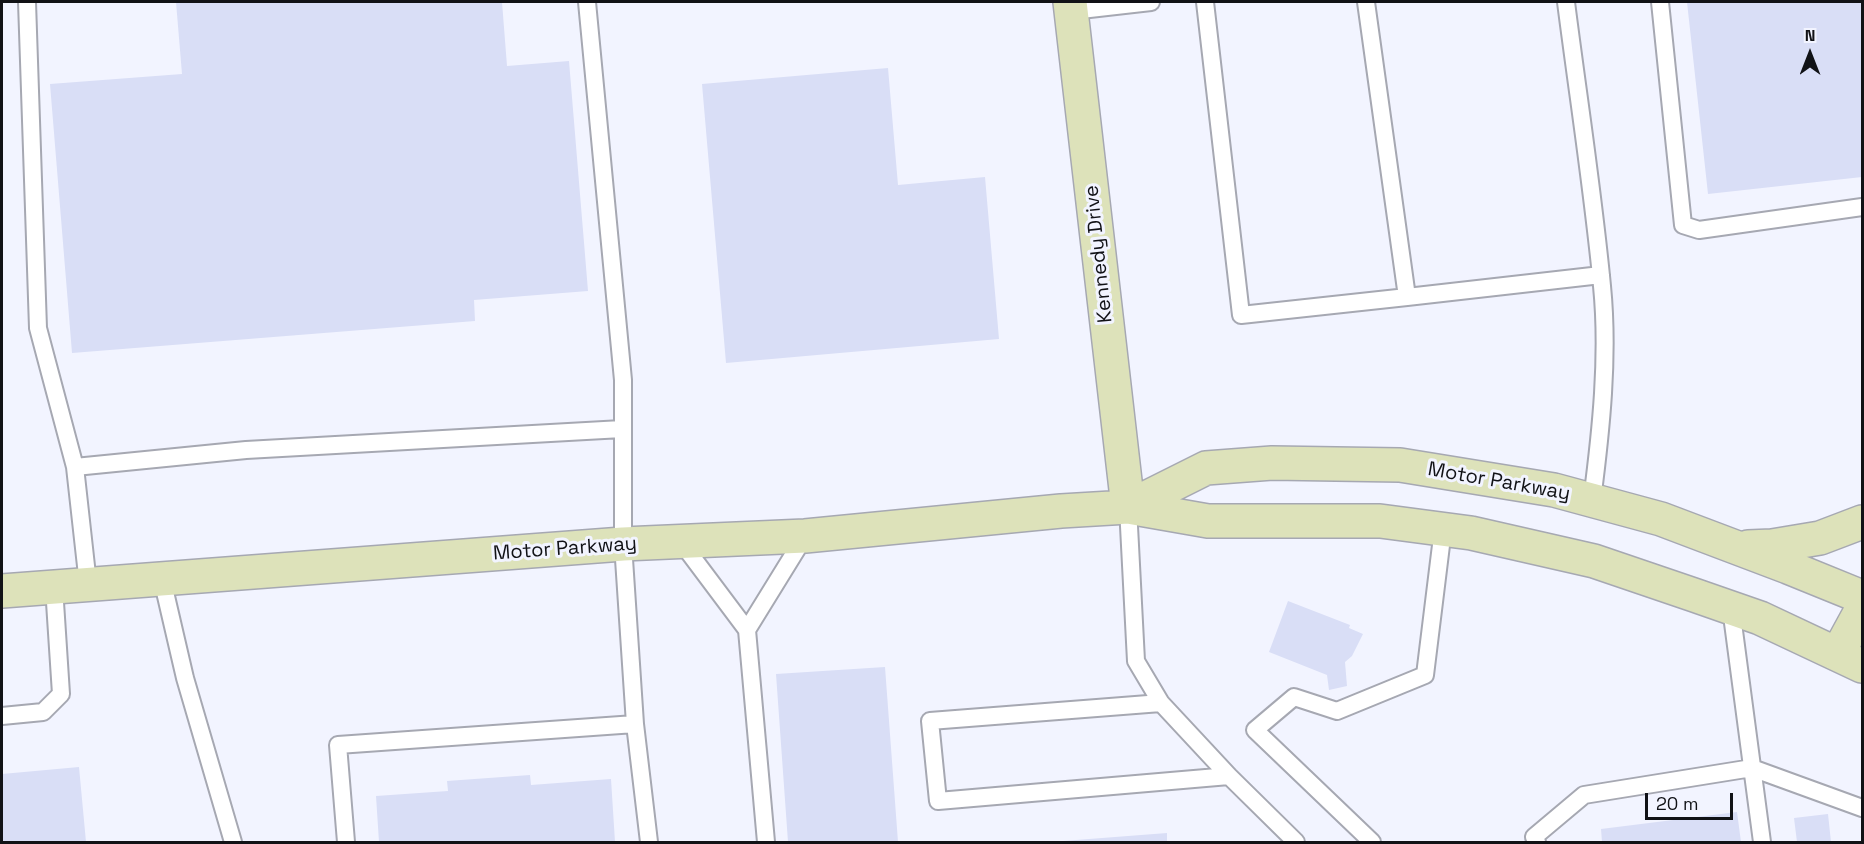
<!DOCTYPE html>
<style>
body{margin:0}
#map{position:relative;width:1864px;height:844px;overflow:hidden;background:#f2f4ff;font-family:"Space Grotesk",sans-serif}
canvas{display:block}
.frame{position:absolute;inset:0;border:3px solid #111216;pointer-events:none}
.north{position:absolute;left:1780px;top:24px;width:60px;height:60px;-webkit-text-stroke:4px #f2f4ff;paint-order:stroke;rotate:0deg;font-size:16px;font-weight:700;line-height:24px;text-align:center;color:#111216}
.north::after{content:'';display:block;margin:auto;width:21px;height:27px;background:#111216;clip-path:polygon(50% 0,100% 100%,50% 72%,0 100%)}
.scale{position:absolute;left:1645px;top:793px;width:88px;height:27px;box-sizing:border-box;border:3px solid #111216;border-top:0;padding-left:8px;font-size:18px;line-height:21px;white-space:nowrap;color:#111216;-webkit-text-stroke:4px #f2f4ff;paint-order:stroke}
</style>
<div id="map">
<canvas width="1864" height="844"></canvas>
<div class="frame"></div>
<div class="north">N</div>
<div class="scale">20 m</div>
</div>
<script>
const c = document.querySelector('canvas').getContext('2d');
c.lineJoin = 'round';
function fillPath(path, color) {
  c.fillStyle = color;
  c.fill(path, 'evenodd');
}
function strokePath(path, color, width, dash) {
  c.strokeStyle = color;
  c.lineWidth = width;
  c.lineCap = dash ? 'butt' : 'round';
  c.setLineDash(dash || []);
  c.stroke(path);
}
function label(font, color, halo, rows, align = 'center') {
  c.font = font + ' "Space Grotesk",sans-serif';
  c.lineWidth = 6;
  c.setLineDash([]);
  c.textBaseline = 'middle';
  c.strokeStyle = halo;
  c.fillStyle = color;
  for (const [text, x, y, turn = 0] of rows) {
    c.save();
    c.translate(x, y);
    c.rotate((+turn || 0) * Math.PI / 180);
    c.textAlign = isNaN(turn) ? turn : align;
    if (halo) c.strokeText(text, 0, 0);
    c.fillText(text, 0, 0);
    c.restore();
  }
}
fillPath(new Path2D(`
 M 176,2 L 502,2 L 507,66 L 569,61 L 588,291 L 474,300 L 475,321 L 72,353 L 50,84 L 182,74 Z
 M 1687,2 L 1862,2 L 1862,177 L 1708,194 Z
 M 888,68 L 898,185 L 985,177 L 999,339 L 726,363 L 702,84 Z
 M 1288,601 L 1350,625 L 1349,628 L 1363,634 L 1352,656 L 1345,662 L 1347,686 L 1329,690 L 1327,675 L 1269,652 Z
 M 885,667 L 898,842 L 788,842 L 776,674 Z
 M 79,767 L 86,842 L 2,842 L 2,774 Z
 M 530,775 L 531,785 L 611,779 L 615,842 L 379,842 L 376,796 L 448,791 L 447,781 Z
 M 1737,812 L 1741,842 L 1602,842 L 1601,829 Z
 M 1828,814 L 1831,842 L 1797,842 L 1794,818 Z
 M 1167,833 L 1167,842 L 1063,842 L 1063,841 Z`), '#d9def6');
const lane = new Path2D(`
 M 27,2 L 38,328 L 75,467 L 88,584
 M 587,2 L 623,380 L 623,544 L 635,724
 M 1205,2 L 1241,315 L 1407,297
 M 1366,2 L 1407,297 L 1601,275
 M 1566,2 C 1578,96 1593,191 1602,286 C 1609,356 1601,431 1592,500
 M 1660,2 L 1683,225 L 1699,230 L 1862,207
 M 1072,11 L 1151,2
 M 75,467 L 246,450 L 622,429
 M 1128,507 L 1136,661 L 1161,703 L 1229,776 L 1296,842
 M 681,542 L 747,630 L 766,842
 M 162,579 L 185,678 L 233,842
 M 1731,608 L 1762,842
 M 747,630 L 805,536
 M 1161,703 L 930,721 L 938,801 L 1229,776
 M 2,716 L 43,712 L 61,694 L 54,587
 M 346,842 L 338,745 L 635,724 L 649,842
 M 1372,842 L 1255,730 L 1294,697 L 1337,711 L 1425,675 L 1443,529
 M 1537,842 L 1534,837 L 1584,795 L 1752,768 L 1862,808`);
const secondary = new Path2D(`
 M 1070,2 L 1128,507
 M 1128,507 L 1206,468 L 1272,463 L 1400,465 L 1554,490 L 1661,519 L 1788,567 L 1862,597
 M 1748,547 L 1772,546 L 1820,538 L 1862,522
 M 2,591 L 623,544 L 805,536 L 1061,511 L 1128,507 L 1208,521 L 1380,521 L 1471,533 L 1594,561 L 1694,595 L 1760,618 L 1862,666
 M 1838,653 L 1862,609`);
strokePath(lane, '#a6a8b2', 20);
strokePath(secondary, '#a6a8b2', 36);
strokePath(lane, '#fff', 16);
strokePath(secondary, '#dde2ba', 33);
label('20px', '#111216', '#f2f4ff', [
 ["Kennedy Drive",1099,254,-96],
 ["Motor Parkway",1499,482,10],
 ["Motor Parkway",565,549,-4]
]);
</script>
